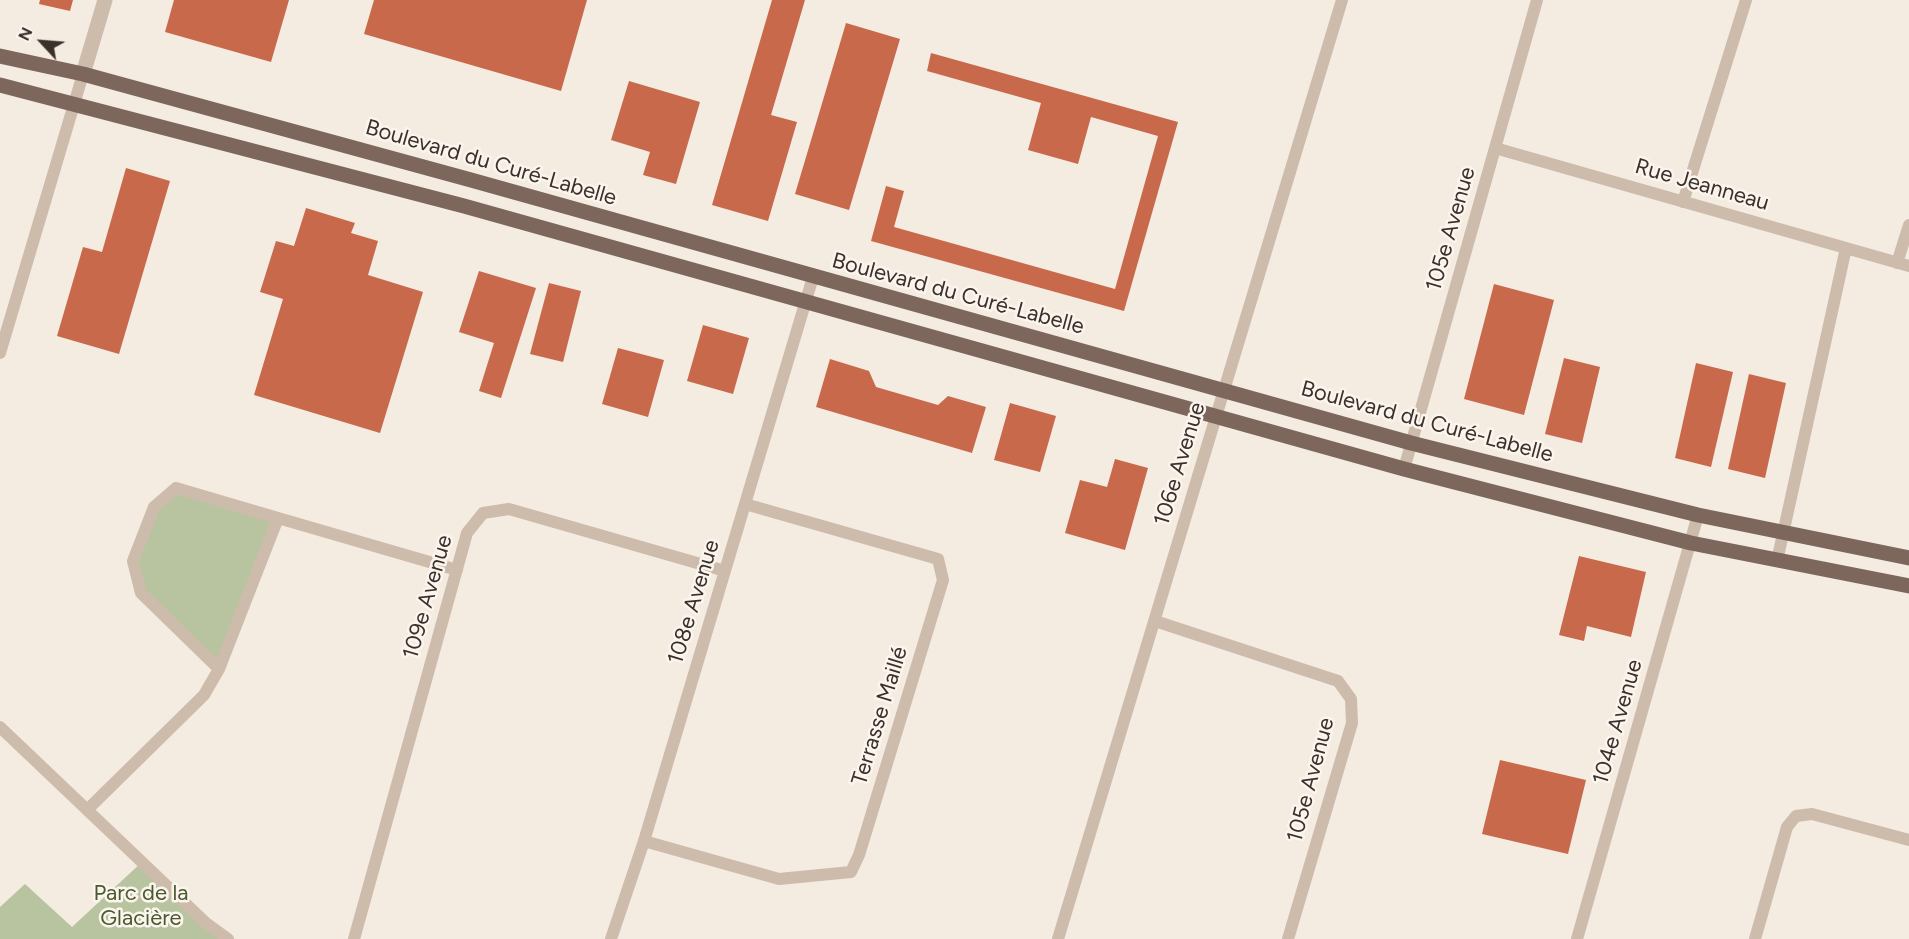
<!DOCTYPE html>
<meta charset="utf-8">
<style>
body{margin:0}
#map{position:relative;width:1909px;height:939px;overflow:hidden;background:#f4ebe1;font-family:Figtree,sans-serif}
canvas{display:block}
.north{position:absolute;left:12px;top:12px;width:60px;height:60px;-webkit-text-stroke:4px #fbf5ee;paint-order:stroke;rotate:296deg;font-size:16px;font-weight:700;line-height:24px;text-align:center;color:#3b302b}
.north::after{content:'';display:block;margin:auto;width:21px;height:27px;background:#3b302b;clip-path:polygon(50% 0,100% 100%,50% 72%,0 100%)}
</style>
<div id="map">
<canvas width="1909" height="939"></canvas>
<div class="north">N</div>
</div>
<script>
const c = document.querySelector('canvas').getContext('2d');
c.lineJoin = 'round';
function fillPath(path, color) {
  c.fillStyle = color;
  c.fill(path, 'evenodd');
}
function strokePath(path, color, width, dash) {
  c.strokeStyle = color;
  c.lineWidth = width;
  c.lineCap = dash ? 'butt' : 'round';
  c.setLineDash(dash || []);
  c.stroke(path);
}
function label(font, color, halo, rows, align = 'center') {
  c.font = font + ' Figtree,sans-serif';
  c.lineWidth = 5;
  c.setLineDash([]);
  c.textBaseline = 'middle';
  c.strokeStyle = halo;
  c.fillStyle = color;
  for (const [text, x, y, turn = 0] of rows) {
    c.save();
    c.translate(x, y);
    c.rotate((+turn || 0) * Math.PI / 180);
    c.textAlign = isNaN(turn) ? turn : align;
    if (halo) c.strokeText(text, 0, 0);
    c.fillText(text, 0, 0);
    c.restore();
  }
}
fillPath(new Path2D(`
 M 176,488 L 278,518 L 219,669 L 141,593 L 133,561 L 154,507 Z
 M 142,862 L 228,939 L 0,939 L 0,907 L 25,884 L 72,927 Z`), '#b8c4a0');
fillPath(new Path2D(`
 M 40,0 L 73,0 L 70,11 L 39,4 Z
 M 174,0 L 289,0 L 271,62 L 165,32 Z
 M 374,0 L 587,0 L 561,91 L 364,34 Z
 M 772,0 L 805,0 L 771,115 L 797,122 L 768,221 L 712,205 Z
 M 846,23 L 900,39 L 849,210 L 795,194 Z
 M 931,53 L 1178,122 L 1124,311 L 871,241 L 886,186 L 904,191 L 894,227 L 1115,289 L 1158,136 L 1091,117 L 1078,164 L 1028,150 L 1041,103 L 927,71 Z
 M 629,81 L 700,102 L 676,184 L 643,175 L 650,152 L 611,140 Z
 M 126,168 L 170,181 L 119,354 L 57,336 L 83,247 L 102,252 Z
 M 306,208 L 355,223 L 351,233 L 378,241 L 368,275 L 423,292 L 380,433 L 254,395 L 283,299 L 260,292 L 276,241 L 294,246 Z
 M 479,271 L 536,288 L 501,398 L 479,391 L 494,343 L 459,332 Z
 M 549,283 L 581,291 L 563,362 L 530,354 Z
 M 1494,284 L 1554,300 L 1524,415 L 1464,399 Z
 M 703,325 L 749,338 L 733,394 L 687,381 Z
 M 618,348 L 664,360 L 648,417 L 602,404 Z
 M 1564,358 L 1600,367 L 1582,443 L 1545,434 Z
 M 830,359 L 869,371 L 876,387 L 938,405 L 948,396 L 986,407 L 972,453 L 816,407 Z
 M 1696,363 L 1733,372 L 1711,467 L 1675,458 Z
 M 1749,374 L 1786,383 L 1765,478 L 1728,469 Z
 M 1010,403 L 1056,416 L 1040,472 L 994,460 Z
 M 1115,459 L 1148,468 L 1125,550 L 1065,533 L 1080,480 L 1107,487 Z
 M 1579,556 L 1646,572 L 1631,637 L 1587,626 L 1584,641 L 1559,635 Z
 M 1500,760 L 1586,780 L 1568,854 L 1482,834 Z`), '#c8694b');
strokePath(new Path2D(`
 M 1495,148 L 1909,266
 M 1683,202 L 1746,0
 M 1897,263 L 1909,225
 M 0,353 L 83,74
 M 1404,469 L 1537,0
 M 1777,561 L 1846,248
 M 1155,621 L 1338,681 L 1351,699 L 1352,723 L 1288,939
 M 219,669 L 141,593 L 133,561 L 154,507 L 176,488 L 278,518
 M 0,727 L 206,923 L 228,939
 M 87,810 L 204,695 L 219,669 L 278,518 L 457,570
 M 644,841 L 779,879 L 851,872 L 859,855 L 943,580 L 938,559 L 745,504
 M 354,939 L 467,533 L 483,513 L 509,509 L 725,571
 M 611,939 L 644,841 L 813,277
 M 1058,939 L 1342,0
 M 1577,939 L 1698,515
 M 1755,939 L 1787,827 L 1796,816 L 1812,814 L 1909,840`), '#cdbbac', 12);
strokePath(new Path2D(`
 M 83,74 L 105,0`), '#cdbbac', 15);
strokePath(new Path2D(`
 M 0,56 L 83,74 L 471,180 L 1411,443 L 1698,515 L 1909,558
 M 0,85 L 464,206 L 1404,469 L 1691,543 L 1909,586`), '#7d675c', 15);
label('22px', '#3b302b', '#fbf5ee', [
 ["Boulevard du Curé-Labelle",491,163,16],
 ["Rue Jeanneau",1702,185,16],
 ["105e Avenue",1451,229,-74],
 ["Boulevard du Curé-Labelle",958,294,15],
 ["Boulevard du Curé-Labelle",1427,422,15],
 ["106e Avenue",1180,464,-73],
 ["109e Avenue",428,597,-74],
 ["108e Avenue",694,602,-73],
 ["Terrasse Maillé",880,716,-73],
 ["104e Avenue",1618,722,-74],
 ["105e Avenue",1311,780,-75]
]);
label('22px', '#4a5a2e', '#fbf5ee', [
 ["Parc de la",141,894],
 ["Glacière",141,919]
]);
</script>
